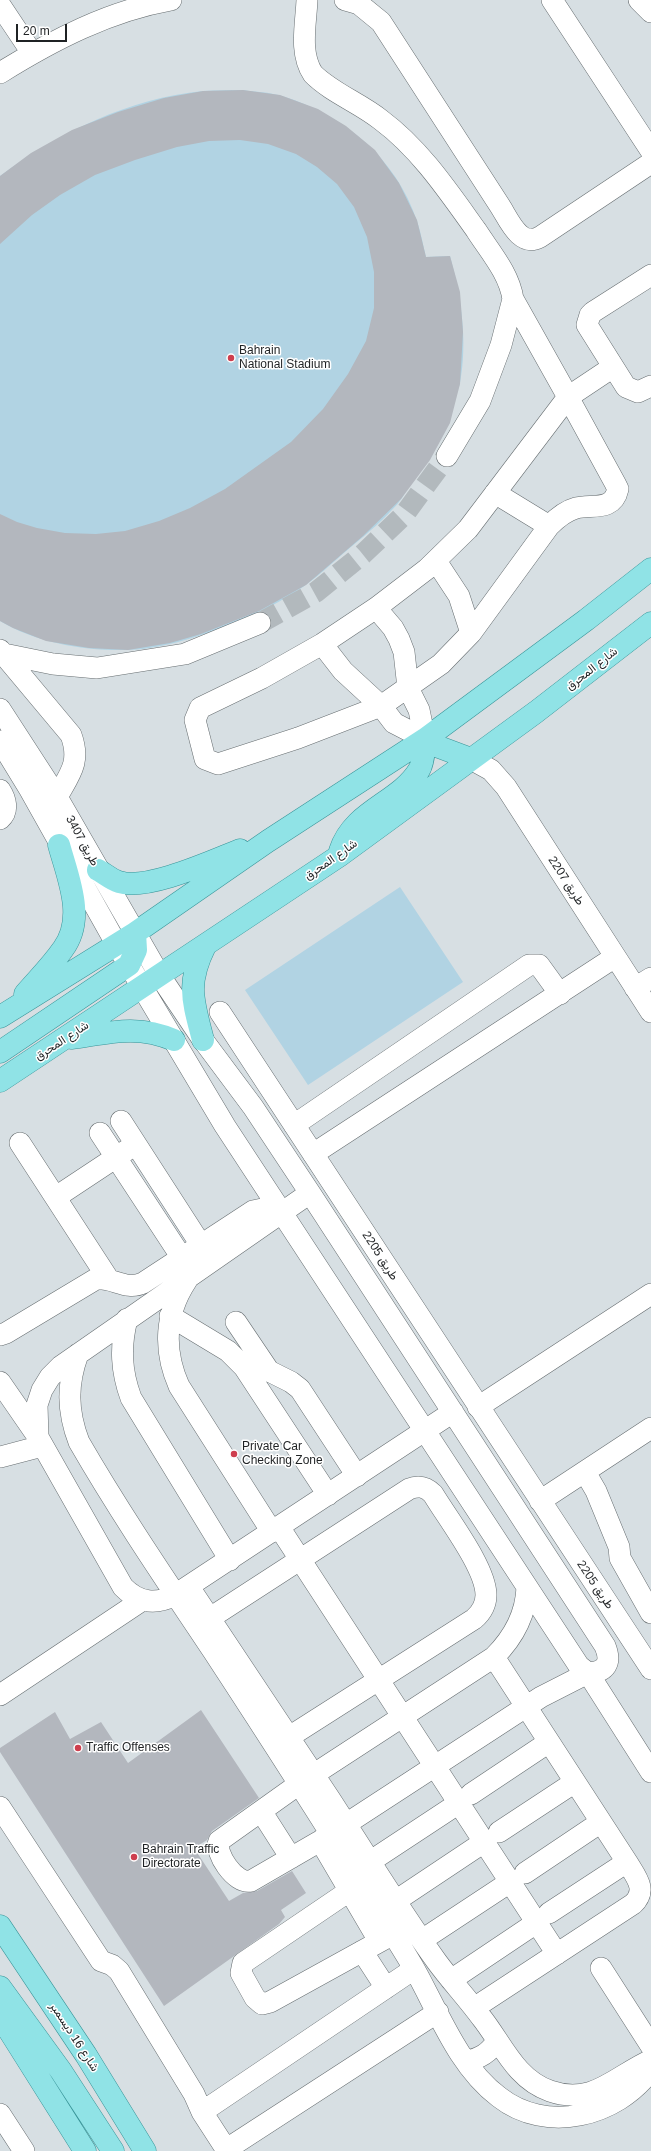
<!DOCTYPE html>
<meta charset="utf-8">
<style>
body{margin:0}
#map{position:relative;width:651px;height:2151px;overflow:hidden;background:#d7dfe3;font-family:Arial,sans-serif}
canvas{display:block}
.scale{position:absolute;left:16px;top:24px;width:51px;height:18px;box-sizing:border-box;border:2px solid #1f2224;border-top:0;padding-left:5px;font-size:12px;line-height:14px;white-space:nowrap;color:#1f2224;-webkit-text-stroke:3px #fff;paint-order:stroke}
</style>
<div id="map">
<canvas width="651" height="2151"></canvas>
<div class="scale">20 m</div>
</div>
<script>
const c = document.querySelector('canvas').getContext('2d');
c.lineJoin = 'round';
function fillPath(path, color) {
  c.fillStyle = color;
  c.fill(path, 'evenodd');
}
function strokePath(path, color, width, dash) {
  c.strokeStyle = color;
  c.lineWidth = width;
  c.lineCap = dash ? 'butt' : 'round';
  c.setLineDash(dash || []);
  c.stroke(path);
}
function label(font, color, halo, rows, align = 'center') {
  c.font = font + ' Arial,Vazirmatn,sans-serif';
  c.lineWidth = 3;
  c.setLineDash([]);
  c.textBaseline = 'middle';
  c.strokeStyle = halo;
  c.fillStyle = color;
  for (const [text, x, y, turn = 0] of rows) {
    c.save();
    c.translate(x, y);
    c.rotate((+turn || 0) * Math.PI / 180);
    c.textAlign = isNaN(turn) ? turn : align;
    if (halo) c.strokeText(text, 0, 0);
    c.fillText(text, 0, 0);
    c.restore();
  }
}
fillPath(new Path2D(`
 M 243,90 C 255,92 269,92 282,96 C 344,115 396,158 417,221 C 421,233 423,245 426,257 L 450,256 C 461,297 468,340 460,383 C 457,397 440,424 433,437 C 423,457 414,479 402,498 C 391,514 361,539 345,552 C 332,563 320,575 307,584 C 265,615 179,649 127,650 C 84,651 37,643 0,621 L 0,176 C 59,133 129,98 203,91 C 216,90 229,90 243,90 Z
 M 400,887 L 463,982 L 308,1085 L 245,990 Z`), '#b1d3e3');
fillPath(new Path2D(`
 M 243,90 L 280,95 L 318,109 L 346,126 L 375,150 L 399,183 L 417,220 L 426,257 L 450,256 L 460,292 L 463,332 L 460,384 L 450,423 L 430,460 L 401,499 L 363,536 L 306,585 L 259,611 L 201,634 L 170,643 L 128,650 L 89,648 L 46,641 L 13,628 L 0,621 L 0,514 L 17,522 L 37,528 L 65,533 L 96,534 L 125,531 L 159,521 L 190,508 L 225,489 L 291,442 L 323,409 L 348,374 L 366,341 L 374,308 L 374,272 L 367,237 L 354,207 L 337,184 L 317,167 L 296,154 L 268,144 L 240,140 L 209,141 L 177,147 L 135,160 L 95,175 L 60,195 L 32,215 L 0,244 L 0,176 L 31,153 L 72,130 L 118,112 L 164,98 L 203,91 Z
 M 201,1710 L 259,1798 L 212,1831 L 207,1840 L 194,1848 L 229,1901 L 243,1893 L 257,1891 L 292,1871 L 306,1893 L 281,1910 L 285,1917 L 279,1924 L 164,2006 L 0,1752 L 0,1748 L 55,1712 L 70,1739 L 101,1722 L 128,1763 Z`), '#b3b7be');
strokePath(new Path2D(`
 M 260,623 L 316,592 L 363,554 L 404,515 L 447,456`), '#b2b9bd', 21, [21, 10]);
const minor = new Path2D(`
 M 307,0 C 306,24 299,53 313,74 C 332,93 360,103 381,120 C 420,149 448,191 476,230 C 490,252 509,273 513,299 L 568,397 L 613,367
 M 345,0 L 359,4 L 381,22 L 500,206 C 509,220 520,248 540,237 L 651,163
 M 552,0 L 651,151
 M 639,0 L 651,12
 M 0,5 L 32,53
 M 0,73 C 53,40 109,11 171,0
 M 651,275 L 593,312 L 590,315 L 587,325 L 626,387 L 638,392 L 651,386
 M 568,397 L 615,483 L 618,489 C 613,512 592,504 576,508 C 565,511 557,518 549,526 L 471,633 L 441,664 L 381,706 L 298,738 L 218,764 L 205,759 L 195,720 L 200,708 L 262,678 L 322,644 L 376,608 L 427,569 L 468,529 Z
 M 447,456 L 480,401 L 501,345 L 513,299
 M 495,493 L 549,526
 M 436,561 L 459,596 L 471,633
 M 376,608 L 393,628 L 399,639 L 404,652 L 408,688 L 419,710 L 425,739
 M 322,644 L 343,671 L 381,706 L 394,723 L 425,739
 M 0,650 L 71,735 C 81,762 70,774 57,797
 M 4,654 L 53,664 L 97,668 L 185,654 L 260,623
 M 0,709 L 57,797 L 160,976 L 203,1040 L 253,1107 L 310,1193 L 605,1646 C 612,1663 606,1672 588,1673 L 579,1666 L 225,1126 L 117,945 L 30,790 L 0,741
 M 471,759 L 491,770 L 506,787 L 651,1012
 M 0,790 C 6,799 9,811 0,819
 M 635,988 L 651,978
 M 220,1012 L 651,1669
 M 121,1121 L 201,1245
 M 294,1125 L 529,965 L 539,965 L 560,994
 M 100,1133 L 182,1258
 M 20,1143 L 109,1280
 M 313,1154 L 615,957
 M 310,1193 L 61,1366 L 50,1377 L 42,1390 L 37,1405 L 38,1437 L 123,1587 C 139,1603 156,1605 175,1595 L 453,1412
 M 56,1197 L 127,1150
 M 187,1280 C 165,1313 163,1350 179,1386 L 272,1532
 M 170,1316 L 228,1351 L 244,1367 L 328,1495
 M 127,1319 C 120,1347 121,1371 131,1398 L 230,1560
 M 236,1322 L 269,1371 L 291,1382 L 300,1389 L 357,1476
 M 0,1335 L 6,1333 L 96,1279 C 113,1277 126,1291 143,1283 L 253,1211 L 267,1208 L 281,1212
 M 78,1354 C 67,1384 67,1411 79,1442 C 120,1513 167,1582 213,1651 C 268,1735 322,1819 375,1905 C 388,1926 402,1948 415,1970 C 439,2013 458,2066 499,2097 C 546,2134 617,2117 651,2070
 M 0,1382 L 38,1437
 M 478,1407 L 651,1294
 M 0,1457 L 42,1446
 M 585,1472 L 596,1491 L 619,1547 L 620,1558 L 651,1613
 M 540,1501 L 651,1428
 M 279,1527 L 557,1954
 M 189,1587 C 236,1657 283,1728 330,1799 C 365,1853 399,1909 437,1962 C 451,1981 467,1998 481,2017 C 502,2043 515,2079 550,2091 C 593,2106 615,2076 651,2060
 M 527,1587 C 526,1615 514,1637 494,1657 L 299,1784 L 219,1841 C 214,1852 235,1885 251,1881 L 320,1841 L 541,1697 L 588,1673 L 651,1772
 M 210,1618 L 409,1489 C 419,1485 426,1487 433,1494 C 448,1519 486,1568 486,1595 C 486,1605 481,1613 474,1619 L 289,1737
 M 0,1695 L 141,1601
 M 471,1794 L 549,1742
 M 0,1807 L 101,1961 L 112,1965 L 119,1971 L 194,2094 L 202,2112 L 224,2146 L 233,2145 L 438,2012
 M 261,1811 L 291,1858
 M 499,1832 L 575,1782
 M 325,1849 L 379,1941
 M 371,1861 L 459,1803
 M 525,1873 L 601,1822
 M 361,1883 L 243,1963 L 241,1973 L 255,1998 L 262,2004 L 270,2002 L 406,1927
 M 397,1900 L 484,1842
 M 549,1913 L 627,1862
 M 422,1940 L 510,1882
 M 362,1951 L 386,1988
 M 601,1968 L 651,2046
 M 451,1980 L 536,1923
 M 474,2008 L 633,1904 C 648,1890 636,1877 627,1862 L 494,1657
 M 466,2061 C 480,2059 489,2053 497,2041
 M 202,2112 L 414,1969
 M 0,2114 L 24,2151`);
const major = new Path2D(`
 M 425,739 L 439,747 L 471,759
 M 340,851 C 353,810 399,803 419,770 C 424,762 424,748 425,739
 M 98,870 C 105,874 112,880 119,882 C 147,891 212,861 240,850
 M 25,994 C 38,979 52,965 63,949 C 86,918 68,878 59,845
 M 0,1017 L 135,933 L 268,841 L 425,739 L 586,620 L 651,569
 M 71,1038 C 108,1033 137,1024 174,1040
 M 203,1040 C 193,1001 186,984 205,946
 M 0,1052 L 129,965 L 136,950 L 135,933
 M 0,1081 L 339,856 L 536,712 L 651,623
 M 0,1926 L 86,2055 L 145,2151
 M 0,1987 L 61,2071 L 113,2151
 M 0,2016 L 85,2151`);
strokePath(minor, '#666d70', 22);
strokePath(major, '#389498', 23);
strokePath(minor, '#fff', 21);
strokePath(major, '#90e3e6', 22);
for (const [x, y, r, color] of [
 [231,358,4,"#ce3e4e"],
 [234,1454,4,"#ce3e4e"],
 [78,1748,4,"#ce3e4e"],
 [134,1857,4,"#ce3e4e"]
]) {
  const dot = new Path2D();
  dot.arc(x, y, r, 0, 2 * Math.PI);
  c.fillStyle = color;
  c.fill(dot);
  strokePath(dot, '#fff', 1.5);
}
label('12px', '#1f2224', '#fff', [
 ["Bahrain",239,351],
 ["National Stadium",239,365],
 ["Private Car",242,1447],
 ["Checking Zone",242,1461],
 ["Traffic Offenses",86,1748],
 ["Bahrain Traffic",142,1850],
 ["Directorate",142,1864]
], 'left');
label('12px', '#1f2224', '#fff', [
 ["شارع المحرق",592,669,-38],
 ["طريق 3407",82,841,61],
 ["شارع المحرق",331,860,-35],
 ["طريق 2207",566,881,57],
 ["شارع المحرق",62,1041,-33],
 ["طريق 2205",380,1256,57],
 ["طريق 2205",595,1585,56],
 ["شارع 16 ديسمبر",74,2037,57]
]);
</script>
